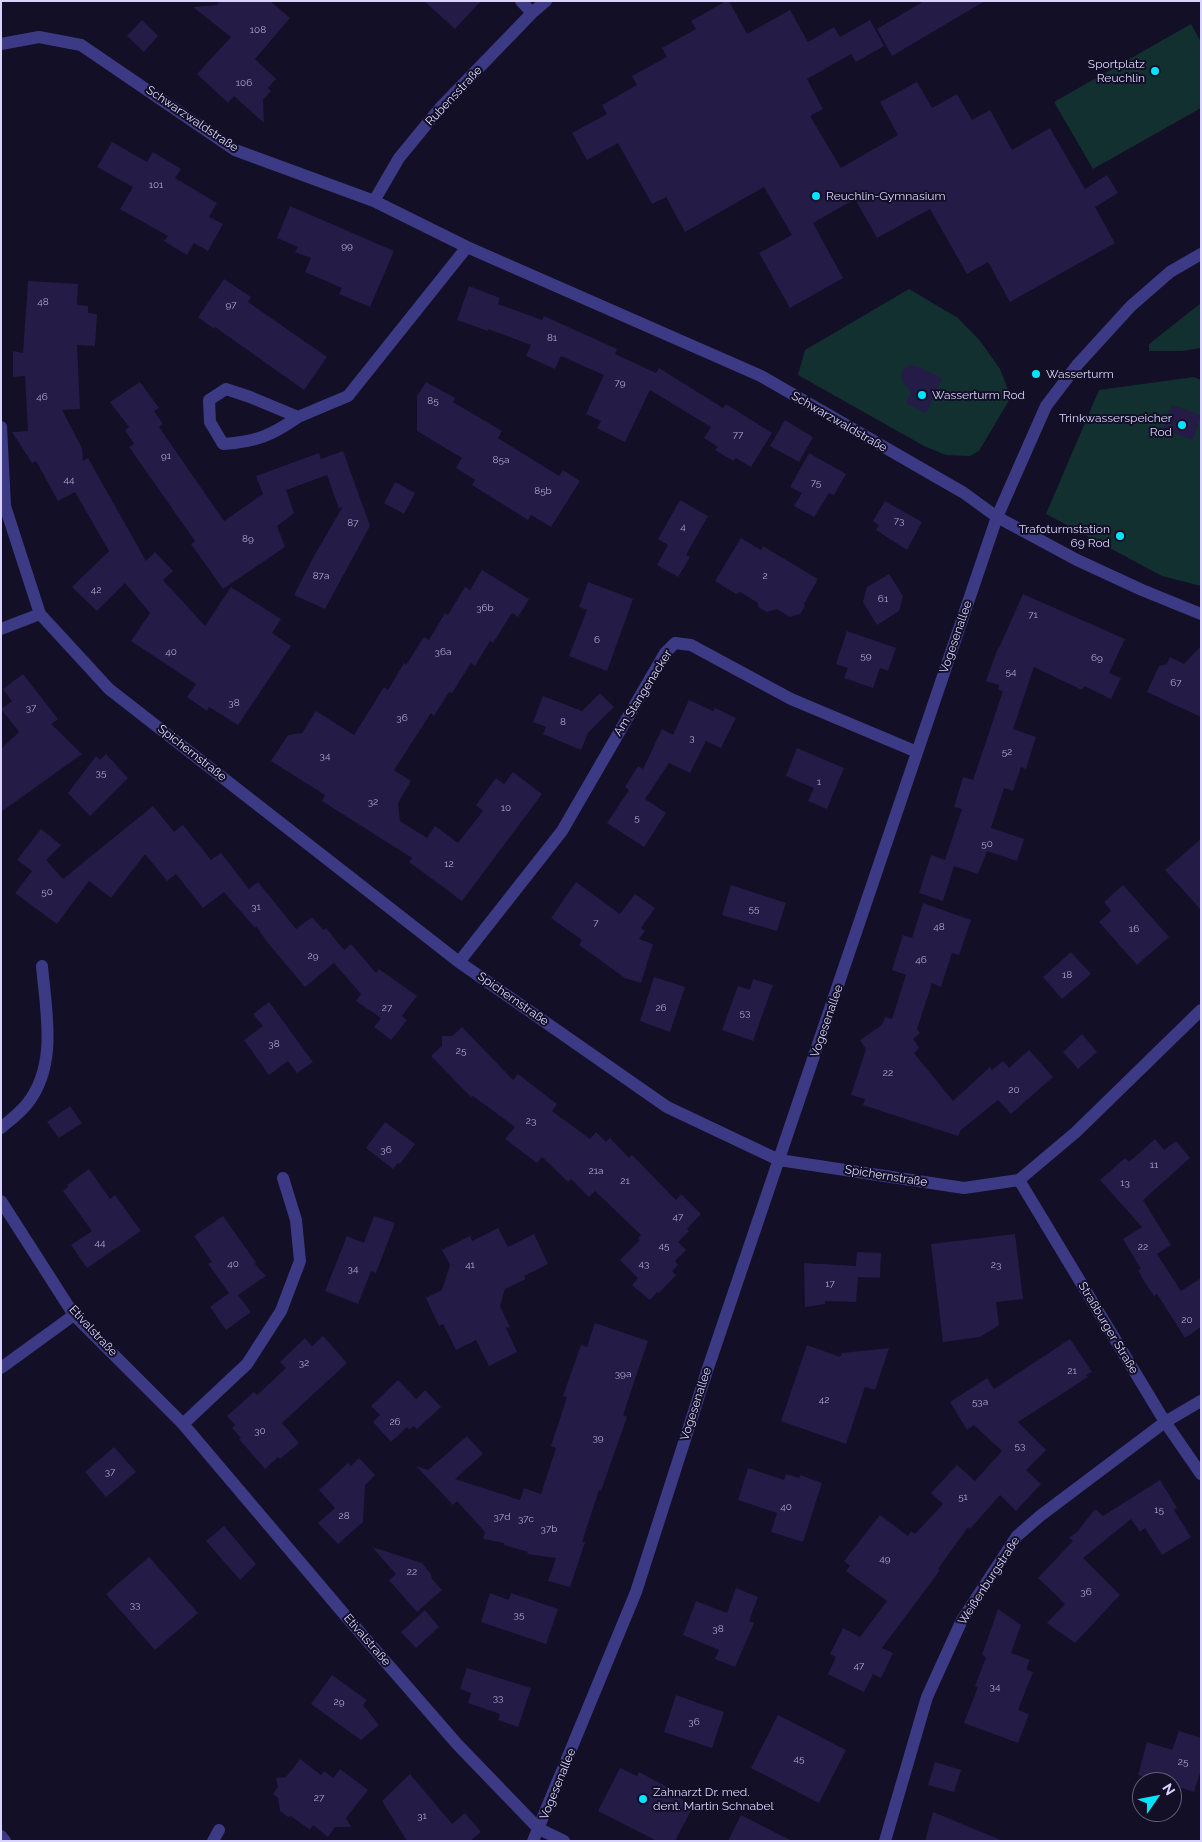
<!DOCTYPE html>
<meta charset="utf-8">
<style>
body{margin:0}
#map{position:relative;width:1202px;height:1842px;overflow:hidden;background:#130f26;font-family:Raleway,sans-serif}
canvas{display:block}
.frame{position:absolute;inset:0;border:2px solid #d9d4ff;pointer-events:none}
.north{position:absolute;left:1132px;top:1772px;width:50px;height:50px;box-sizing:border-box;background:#130f26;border:1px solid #625e7d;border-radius:50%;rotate:57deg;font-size:14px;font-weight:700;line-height:20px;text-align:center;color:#d9d4ff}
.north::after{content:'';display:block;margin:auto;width:18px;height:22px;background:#00e5ff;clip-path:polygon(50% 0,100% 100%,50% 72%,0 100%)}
</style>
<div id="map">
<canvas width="1202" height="1842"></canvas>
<div class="frame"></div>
<div class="north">N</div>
</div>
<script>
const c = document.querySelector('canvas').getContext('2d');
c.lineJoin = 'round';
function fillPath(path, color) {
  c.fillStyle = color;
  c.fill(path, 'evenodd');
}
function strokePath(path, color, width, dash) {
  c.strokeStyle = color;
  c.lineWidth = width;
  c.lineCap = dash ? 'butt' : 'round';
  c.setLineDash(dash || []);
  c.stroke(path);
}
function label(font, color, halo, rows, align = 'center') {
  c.font = font + ' Raleway,sans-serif';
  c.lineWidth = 4;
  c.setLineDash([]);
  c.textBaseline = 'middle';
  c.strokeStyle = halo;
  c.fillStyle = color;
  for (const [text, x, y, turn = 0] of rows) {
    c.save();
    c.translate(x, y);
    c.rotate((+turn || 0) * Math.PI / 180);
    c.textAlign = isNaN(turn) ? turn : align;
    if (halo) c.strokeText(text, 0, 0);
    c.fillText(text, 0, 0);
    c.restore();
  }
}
fillPath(new Path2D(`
 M 1191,24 L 1201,42 L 1201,108 L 1093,169 L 1054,102 Z
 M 909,289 L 958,318 L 981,342 L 1000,369 L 1011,397 L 979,451 L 970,456 L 946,455 L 924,446 L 798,375 L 805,350 Z
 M 1201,303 L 1201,348 L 1182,351 L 1149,351 L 1149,344 Z
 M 1194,377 L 1201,380 L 1201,586 L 1162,576 L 1046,514 L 1099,390 Z`), '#12302f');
fillPath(new Path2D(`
 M 220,1 L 270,1 L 290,18 L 255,59 L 276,79 L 268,88 L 271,91 L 263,100 L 264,123 L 234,96 L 228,103 L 197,74 L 231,37 L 193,7 L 217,5 Z
 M 424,1 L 481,1 L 455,29 Z
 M 726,1 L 729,1 L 747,34 L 790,10 L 808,42 L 834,27 L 840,37 L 870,20 L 884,46 L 856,62 L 851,54 L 807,79 L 823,109 L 810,116 L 841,168 L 898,135 L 880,102 L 917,82 L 932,108 L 957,94 L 972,120 L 990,110 L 1012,150 L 1050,128 L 1085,189 L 1107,175 L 1118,193 L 1095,207 L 1115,243 L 1010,302 L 988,262 L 967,274 L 930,209 L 877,238 L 855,199 L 813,223 L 843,278 L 790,308 L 759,253 L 792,235 L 764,187 L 685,232 L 666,197 L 652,204 L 618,143 L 587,160 L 572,133 L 607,114 L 602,105 L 637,85 L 632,76 L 667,57 L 662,48 L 696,29 L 691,21 Z
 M 924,1 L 985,1 L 892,56 L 877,29 Z
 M 142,20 L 158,36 L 144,52 L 127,36 Z
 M 112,142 L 147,162 L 153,152 L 181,169 L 175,178 L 217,203 L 209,217 L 223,224 L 208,251 L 194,243 L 187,255 L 164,241 L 168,236 L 120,209 L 133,187 L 97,167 Z
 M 290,206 L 394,251 L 370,307 L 339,294 L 342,288 L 305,272 L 311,258 L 295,252 L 298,247 L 277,238 Z
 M 224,279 L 251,297 L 248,302 L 327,357 L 304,390 L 215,327 L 214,329 L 198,317 Z
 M 28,281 L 78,284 L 77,305 L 88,306 L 88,313 L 97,314 L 95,346 L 77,345 L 80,409 L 62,410 L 82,448 L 83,461 L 88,458 L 146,561 L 155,552 L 173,571 L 163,580 L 205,626 L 231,587 L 281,619 L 272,633 L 291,646 L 238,725 L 209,707 L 207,711 L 187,697 L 196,684 L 131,641 L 150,613 L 125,583 L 97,611 L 72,587 L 109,551 L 75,492 L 58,501 L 36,461 L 32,463 L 12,432 L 28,431 L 25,376 L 13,377 L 13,351 L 23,353 Z
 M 469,286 L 500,298 L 498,304 L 542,320 L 544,316 L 617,349 L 615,354 L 656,373 L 659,368 L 723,408 L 726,404 L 772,433 L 751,467 L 736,458 L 733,461 L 715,450 L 718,447 L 704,438 L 711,427 L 650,390 L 625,442 L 597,428 L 601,421 L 586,414 L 604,375 L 561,356 L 555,369 L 526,356 L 531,345 L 488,329 L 488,331 L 457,320 Z
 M 911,365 L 918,367 L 942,378 L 926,413 L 906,403 L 911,392 L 902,381 L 901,375 L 905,368 Z
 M 140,382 L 159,408 L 154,411 L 163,424 L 159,427 L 224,521 L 263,494 L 256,476 L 319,453 L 321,459 L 343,451 L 370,526 L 325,609 L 294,595 L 313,558 L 343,506 L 339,509 L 327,475 L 286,490 L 294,513 L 277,526 L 285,547 L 223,589 L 191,544 L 195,541 L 129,447 L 134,444 L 125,430 L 129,427 L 110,402 Z
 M 426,382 L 455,398 L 453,402 L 502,431 L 498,438 L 559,476 L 563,470 L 580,481 L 551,527 L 531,515 L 528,520 L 472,485 L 475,480 L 456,468 L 462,458 L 417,431 L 417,396 Z
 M 1172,405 L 1201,415 L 1193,440 L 1163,429 Z
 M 785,420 L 813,437 L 799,462 L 770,446 Z
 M 809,453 L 846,474 L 834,495 L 829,493 L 814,517 L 794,506 L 802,493 L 790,487 Z
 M 395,482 L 415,493 L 404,514 L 384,503 Z
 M 680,500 L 708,516 L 686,555 L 690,557 L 678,577 L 657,565 L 668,545 L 658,539 Z
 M 885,501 L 922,522 L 907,550 L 876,530 L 879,525 L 873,521 Z
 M 741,538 L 761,550 L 763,546 L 818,579 L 804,604 L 805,606 L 800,614 L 790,617 L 777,609 L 767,612 L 758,607 L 758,603 L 740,592 L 736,594 L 715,581 Z
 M 482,570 L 529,599 L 518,617 L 512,613 L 493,643 L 490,641 L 475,666 L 471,663 L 452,693 L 449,692 L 434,716 L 431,713 L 394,770 L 411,781 L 398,803 L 400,821 L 427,838 L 435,826 L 458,843 L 483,811 L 476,805 L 496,778 L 504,784 L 513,772 L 542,794 L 462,901 L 409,862 L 412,858 L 322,801 L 325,795 L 271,761 L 288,735 L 302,733 L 316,711 L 354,735 L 384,687 L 388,690 L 404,663 L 406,665 L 424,637 L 429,640 L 445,613 L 448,615 L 465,587 L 470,590 Z
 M 889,574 L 903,596 L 899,611 L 877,625 L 863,602 L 867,587 Z
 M 588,582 L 633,599 L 607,671 L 569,656 L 587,610 L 579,607 Z
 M 1023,594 L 1125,639 L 1109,673 L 1121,678 L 1111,699 L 1084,686 L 1082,690 L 1034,667 L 1013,729 L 1036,737 L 1026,769 L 1021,767 L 1013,791 L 1004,788 L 991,828 L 1024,839 L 1017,861 L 987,851 L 978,874 L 954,866 L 943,901 L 919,893 L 931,855 L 945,860 L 962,809 L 954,807 L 963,777 L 973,780 L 1003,691 L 998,690 L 999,685 L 986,681 L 998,648 L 999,648 Z
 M 847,631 L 896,648 L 888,671 L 880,668 L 873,688 L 844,678 L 848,668 L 836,664 Z
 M 1201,646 L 1201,717 L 1147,692 L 1159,666 L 1167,664 L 1170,657 L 1184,664 Z
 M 23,674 L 58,719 L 51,724 L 82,754 L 1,812 L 1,749 L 19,732 L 1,709 L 12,701 L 3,689 Z
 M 600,693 L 614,707 L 588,733 L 581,750 L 543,734 L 546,727 L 533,722 L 543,696 L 582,711 Z
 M 689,700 L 713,711 L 715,708 L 736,718 L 721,748 L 706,741 L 690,773 L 669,763 L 645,799 L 666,813 L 644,847 L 607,823 L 629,790 L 625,787 L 638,766 L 643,769 L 662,729 L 673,735 Z
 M 797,748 L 844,768 L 827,809 L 808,801 L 814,788 L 786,776 Z
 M 106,754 L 128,778 L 90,816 L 68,793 L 96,756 L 100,760 Z
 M 153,806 L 174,832 L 183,825 L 211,860 L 221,853 L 249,889 L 258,882 L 296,929 L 312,917 L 323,930 L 326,928 L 344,950 L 351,944 L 376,973 L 379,969 L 417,996 L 402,1016 L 407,1020 L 391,1040 L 374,1027 L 381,1018 L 356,1001 L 361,994 L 334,963 L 305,987 L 267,942 L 256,926 L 255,928 L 224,892 L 203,908 L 176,874 L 167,881 L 145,854 L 111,898 L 89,881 L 57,924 L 15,893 L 32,871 L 17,860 L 41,829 L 61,845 L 46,860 L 63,879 Z
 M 1201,839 L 1201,910 L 1165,870 Z
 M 576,882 L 620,914 L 635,894 L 655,908 L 641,928 L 645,931 L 639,939 L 653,944 L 641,983 L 625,978 L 579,945 L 582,940 L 551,918 Z
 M 731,885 L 786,903 L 777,931 L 722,915 Z
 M 1123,885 L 1169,937 L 1137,965 L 1099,922 L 1111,911 L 1104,902 Z
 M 923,903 L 971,920 L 959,955 L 952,953 L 941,987 L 932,983 L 917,1029 L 920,1033 L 913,1039 L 919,1048 L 914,1053 L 953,1101 L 990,1067 L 992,1070 L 1003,1061 L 1009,1068 L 1029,1050 L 1053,1077 L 1011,1114 L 998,1100 L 961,1130 L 958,1136 L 863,1105 L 865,1099 L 851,1095 L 866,1049 L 860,1040 L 882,1025 L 885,1017 L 892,1019 L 906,975 L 892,970 L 903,935 L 912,938 Z
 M 1071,952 L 1091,974 L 1062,999 L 1043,977 Z
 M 654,977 L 685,987 L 670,1032 L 640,1021 Z
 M 753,979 L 773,985 L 753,1041 L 722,1030 L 738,986 L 750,990 Z
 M 269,1002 L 313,1062 L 297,1073 L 288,1061 L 269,1075 L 244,1040 L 263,1026 L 253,1014 Z
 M 462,1027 L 513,1080 L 518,1074 L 557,1104 L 552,1111 L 590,1139 L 596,1132 L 606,1142 L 610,1138 L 629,1158 L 632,1155 L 676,1200 L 681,1194 L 701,1214 L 687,1229 L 689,1231 L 678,1242 L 686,1250 L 675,1261 L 678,1265 L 672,1271 L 676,1275 L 659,1293 L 657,1292 L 650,1300 L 632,1285 L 638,1278 L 620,1260 L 640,1240 L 638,1238 L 641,1235 L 595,1191 L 589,1197 L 571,1179 L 568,1182 L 542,1157 L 537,1163 L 505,1139 L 515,1127 L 473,1096 L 471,1097 L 431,1056 L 442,1046 L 442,1036 L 452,1036 Z
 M 1082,1034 L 1097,1052 L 1078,1069 L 1063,1052 Z
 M 70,1106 L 82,1123 L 59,1138 L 47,1122 Z
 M 385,1122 L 415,1144 L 400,1164 L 398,1163 L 393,1169 L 366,1148 Z
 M 1155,1139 L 1164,1150 L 1176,1141 L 1190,1158 L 1143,1200 L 1171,1245 L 1157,1254 L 1181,1291 L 1201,1278 L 1201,1327 L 1185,1338 L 1157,1294 L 1154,1296 L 1144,1281 L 1138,1270 L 1141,1269 L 1123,1239 L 1142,1227 L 1100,1180 L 1125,1158 L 1129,1162 Z
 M 89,1169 L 110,1199 L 115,1195 L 141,1231 L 87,1268 L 71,1245 L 92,1231 L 63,1191 L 68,1187 L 67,1185 Z
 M 223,1216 L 257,1264 L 254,1263 L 266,1276 L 238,1295 L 251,1312 L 226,1330 L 210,1307 L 229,1293 L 208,1264 L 212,1262 L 194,1236 Z
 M 374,1216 L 395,1223 L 376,1273 L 371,1271 L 358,1304 L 325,1291 L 347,1236 L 364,1243 Z
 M 498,1228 L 508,1247 L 534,1234 L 548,1264 L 524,1276 L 526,1279 L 505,1289 L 500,1306 L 510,1327 L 506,1328 L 517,1352 L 489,1366 L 476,1340 L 456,1350 L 443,1324 L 439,1326 L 426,1298 L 442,1290 L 450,1265 L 442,1250 L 470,1236 L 472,1241 Z
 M 1015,1234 L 1023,1299 L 996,1302 L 999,1325 L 980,1337 L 943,1342 L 931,1244 Z
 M 857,1252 L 881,1253 L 880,1278 L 858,1277 L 856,1302 L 825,1301 L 825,1304 L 805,1307 L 804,1263 L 856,1266 Z
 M 595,1323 L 648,1341 L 623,1415 L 627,1417 L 601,1491 L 599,1490 L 582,1542 L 585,1542 L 570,1587 L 548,1581 L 556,1558 L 527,1554 L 528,1552 L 504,1545 L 504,1543 L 483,1539 L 485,1532 L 457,1501 L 453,1505 L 416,1466 L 428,1470 L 467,1436 L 483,1454 L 455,1479 L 520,1500 L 524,1488 L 541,1494 L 556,1448 L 551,1446 L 567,1397 L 563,1396 L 581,1345 L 587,1347 Z
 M 323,1336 L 347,1363 L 282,1423 L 299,1443 L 280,1459 L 278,1457 L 265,1469 L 239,1439 L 241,1438 L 232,1428 L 235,1425 L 227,1416 L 254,1392 L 257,1395 L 286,1368 L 280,1362 L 305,1338 L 312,1346 Z
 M 1070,1339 L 1092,1372 L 1086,1375 L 1088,1377 L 1018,1422 L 1046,1450 L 1026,1470 L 1041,1484 L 1016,1511 L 1000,1495 L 970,1529 L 968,1527 L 938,1569 L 940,1570 L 882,1648 L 893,1653 L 881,1678 L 873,1674 L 864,1692 L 828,1674 L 836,1657 L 830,1654 L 843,1628 L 860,1637 L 887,1601 L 846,1571 L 850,1566 L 844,1561 L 880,1515 L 908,1536 L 911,1531 L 915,1534 L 943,1504 L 931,1493 L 957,1465 L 975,1481 L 1002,1451 L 974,1425 L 967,1430 L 950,1402 L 987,1378 L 994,1389 Z
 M 807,1345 L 840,1357 L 842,1353 L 889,1348 L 875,1390 L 865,1387 L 846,1444 L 781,1421 Z
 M 398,1380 L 416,1399 L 425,1390 L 441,1407 L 417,1429 L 414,1426 L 409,1430 L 407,1427 L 391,1442 L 373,1422 L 380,1415 L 371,1406 Z
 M 114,1447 L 136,1472 L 106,1497 L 85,1472 Z
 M 359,1458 L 375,1475 L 365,1485 L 363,1522 L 338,1544 L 318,1523 L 335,1508 L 319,1490 L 348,1463 L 351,1466 Z
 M 748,1468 L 784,1480 L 786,1474 L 799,1478 L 800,1475 L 822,1483 L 803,1542 L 771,1532 L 777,1513 L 738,1500 Z
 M 1160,1480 L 1177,1508 L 1174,1510 L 1191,1537 L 1162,1555 L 1145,1528 L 1140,1532 L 1131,1519 L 1083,1558 L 1120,1595 L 1075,1643 L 1047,1623 L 1065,1604 L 1038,1578 L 1073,1541 L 1069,1538 L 1078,1531 L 1095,1509 L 1103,1516 Z
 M 224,1526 L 256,1564 L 240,1580 L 206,1541 Z
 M 372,1547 L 422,1563 L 431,1574 L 432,1579 L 442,1590 L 417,1612 L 389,1580 L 396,1574 Z
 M 149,1557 L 198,1613 L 155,1650 L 106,1594 Z
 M 736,1588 L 758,1597 L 749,1621 L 754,1623 L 735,1667 L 715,1659 L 719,1650 L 683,1635 L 696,1601 L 727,1613 Z
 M 490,1593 L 509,1600 L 511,1593 L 558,1609 L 546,1644 L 481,1622 Z
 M 998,1609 L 1021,1625 L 1011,1653 L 1030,1660 L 1026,1669 L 1033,1672 L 1018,1710 L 1029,1714 L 1018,1743 L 964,1723 L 978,1687 L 975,1686 L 986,1657 L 982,1655 Z
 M 425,1610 L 439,1627 L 416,1648 L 401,1632 Z
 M 467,1668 L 531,1688 L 518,1727 L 498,1720 L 500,1714 L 468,1703 L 471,1693 L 460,1689 Z
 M 332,1675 L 367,1700 L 363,1705 L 379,1725 L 361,1740 L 311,1704 Z
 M 676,1695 L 724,1712 L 712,1748 L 664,1732 Z
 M 778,1715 L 846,1750 L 819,1803 L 751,1768 Z
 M 1179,1731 L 1201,1738 L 1201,1770 L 1194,1792 L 1172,1785 L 1172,1782 L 1160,1782 L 1138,1775 L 1147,1742 L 1172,1750 Z
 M 300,1759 L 321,1775 L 324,1771 L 333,1778 L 340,1769 L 368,1790 L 346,1818 L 351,1827 L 335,1827 L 328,1837 L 313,1825 L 310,1830 L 291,1816 L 288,1817 L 280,1811 L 278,1798 L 273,1794 L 278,1787 L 276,1778 L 286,1777 Z
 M 935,1762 L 961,1770 L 954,1792 L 928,1785 Z
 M 620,1768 L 637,1776 L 639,1772 L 673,1790 L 671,1794 L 694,1805 L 675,1841 L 657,1841 L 598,1811 Z
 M 410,1774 L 452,1824 L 465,1813 L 481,1832 L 470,1841 L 407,1841 L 382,1801 Z
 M 933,1812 L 1001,1840 L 1001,1841 L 925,1841 Z
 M 741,1815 L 792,1841 L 728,1841 Z`), '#241b47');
strokePath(new Path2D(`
 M 521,1 L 532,13
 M 1,44 L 39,37 L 81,45 L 235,150 L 374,201 L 467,247 L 761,376 L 964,493 L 997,517 L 1077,560 L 1142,590 L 1201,614
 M 374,201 L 399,158 L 440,108 L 532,13 L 546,1
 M 298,417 C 271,436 255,442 223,444 L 210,422 L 209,400 L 226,389 L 250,397 L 298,417 L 348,396 L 467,247
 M 1,427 L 5,506 L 40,614 L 109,689 L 459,962 L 667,1107 L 779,1160 L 964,1188 L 1019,1180 L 1076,1132 L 1201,1010
 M 1,629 L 40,614
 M 459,962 L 562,831 L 665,653 L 675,643 L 691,645 L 791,699 L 917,752
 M 1,1128 C 10,1120 20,1113 27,1104 C 58,1065 46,1012 42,966
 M 1019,1180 L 1165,1422 L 1201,1474
 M 1,1201 L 74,1315 L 183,1424 L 344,1614 L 457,1744 L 539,1829 L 564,1841
 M 1,1368 L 74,1315
 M 183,1424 L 247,1364 L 281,1311 L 300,1261 L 296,1220 L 283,1178
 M 1,1836 L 5,1841
 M 213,1841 L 219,1830
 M 533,1841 L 636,1592 L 706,1374 L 997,517 L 1046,406 L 1078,364 L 1131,306 L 1170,272 L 1201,254
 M 885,1841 L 927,1697 L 962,1620 L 1017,1536 L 1040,1516 L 1165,1422 L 1201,1401`), '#3d3a85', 12);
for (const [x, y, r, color] of [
 [1155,71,5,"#00e5ff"],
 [816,196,5,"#00e5ff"],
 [1036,374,5,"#00e5ff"],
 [922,395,5,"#00e5ff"],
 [1182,425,5,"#00e5ff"],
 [1120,536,5,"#00e5ff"],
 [643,1799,5,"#00e5ff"]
]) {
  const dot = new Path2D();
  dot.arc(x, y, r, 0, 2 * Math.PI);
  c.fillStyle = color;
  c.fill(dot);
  strokePath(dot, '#130f26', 2);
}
label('10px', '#aca6d1', null, [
 ["108",258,30],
 ["106",244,83],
 ["101",156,185],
 ["99",347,246],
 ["48",43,302],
 ["97",231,305],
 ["81",552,338],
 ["79",620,383],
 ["46",42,397],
 ["85",433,401],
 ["77",738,435],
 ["91",166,456],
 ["85a",501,460],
 ["44",69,480],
 ["75",816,483],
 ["85b",543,491],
 ["73",899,521],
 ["87",353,523],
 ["4",683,527],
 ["89",248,539],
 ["87a",321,576],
 ["2",765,576],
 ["42",96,590],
 ["61",883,599],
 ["36b",485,608],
 ["71",1033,615],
 ["6",597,640],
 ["40",171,652],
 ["36a",443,652],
 ["59",866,656],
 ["69",1097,658],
 ["54",1011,672],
 ["67",1176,683],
 ["38",234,703],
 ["37",31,708],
 ["36",402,718],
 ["8",563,722],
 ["3",692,738],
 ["52",1007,752],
 ["34",325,756],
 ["35",101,773],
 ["1",819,782],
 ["32",373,802],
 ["10",506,808],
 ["5",637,818],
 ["50",987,844],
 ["12",449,864],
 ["50",47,892],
 ["31",256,907],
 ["55",754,909],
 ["7",596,923],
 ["48",939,927],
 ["16",1134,929],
 ["29",313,956],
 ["46",921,960],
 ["18",1067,975],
 ["27",387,1008],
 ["26",661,1008],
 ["53",745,1013],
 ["38",274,1044],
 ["25",461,1051],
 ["22",888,1073],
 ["20",1014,1090],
 ["23",531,1121],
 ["36",386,1150],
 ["11",1154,1165],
 ["21a",596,1171],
 ["21",625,1181],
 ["13",1125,1183],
 ["47",678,1217],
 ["44",100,1243],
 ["45",664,1246],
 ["22",1143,1247],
 ["40",233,1264],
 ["43",644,1264],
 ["41",470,1265],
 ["23",996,1265],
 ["34",353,1269],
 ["17",830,1284],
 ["20",1187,1320],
 ["32",304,1363],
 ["21",1072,1371],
 ["39a",623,1374],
 ["42",824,1400],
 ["53a",980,1402],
 ["26",395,1422],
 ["30",260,1431],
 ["39",598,1438],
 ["53",1020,1446],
 ["37",110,1472],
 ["51",963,1497],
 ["40",786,1507],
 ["15",1159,1510],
 ["28",344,1516],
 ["37d",502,1517],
 ["37c",526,1519],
 ["37b",549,1529],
 ["49",885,1559],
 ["22",412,1572],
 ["36",1086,1592],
 ["33",135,1605],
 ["35",519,1615],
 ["38",718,1629],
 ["47",859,1666],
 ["34",995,1687],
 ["33",498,1698],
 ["29",339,1702],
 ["36",694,1722],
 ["45",799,1759],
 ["25",1183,1762],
 ["27",319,1798],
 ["31",422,1816]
]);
label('12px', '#d9d4ff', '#130f26', [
 ["Sportplatz",1145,64,"right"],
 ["Reuchlin",1145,78,"right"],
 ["Reuchlin-Gymnasium",826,196],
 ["Wasserturm",1046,374],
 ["Wasserturm Rod",932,395],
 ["Trinkwasserspeicher",1172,418,"right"],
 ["Rod",1172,432,"right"],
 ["Trafoturmstation",1110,529,"right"],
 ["69 Rod",1110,543,"right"],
 ["Zahnarzt Dr. med.",653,1792],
 ["dent. Martin Schnabel",653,1806]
], 'left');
label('12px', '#d9d4ff', '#130f26', [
 ["Rubensstraße",454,96,-47],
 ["Schwarzwaldstraße",192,119,34],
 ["Schwarzwaldstraße",839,422,30],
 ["Vogesenallee",956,637,-71],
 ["Am Stangenacker",643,693,-58],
 ["Spichernstraße",192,753,38],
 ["Spichernstraße",513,999,35],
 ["Vogesenallee",827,1021,-71],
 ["Spichernstraße",886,1176,9],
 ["Straßburger Straße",1108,1328,59],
 ["Etivalstraße",93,1331,47],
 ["Vogesenallee",696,1404,-72],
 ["Weißenburgstraße",989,1581,-57],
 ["Etivalstraße",367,1640,49],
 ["Vogesenallee",558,1784,-68]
]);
</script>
